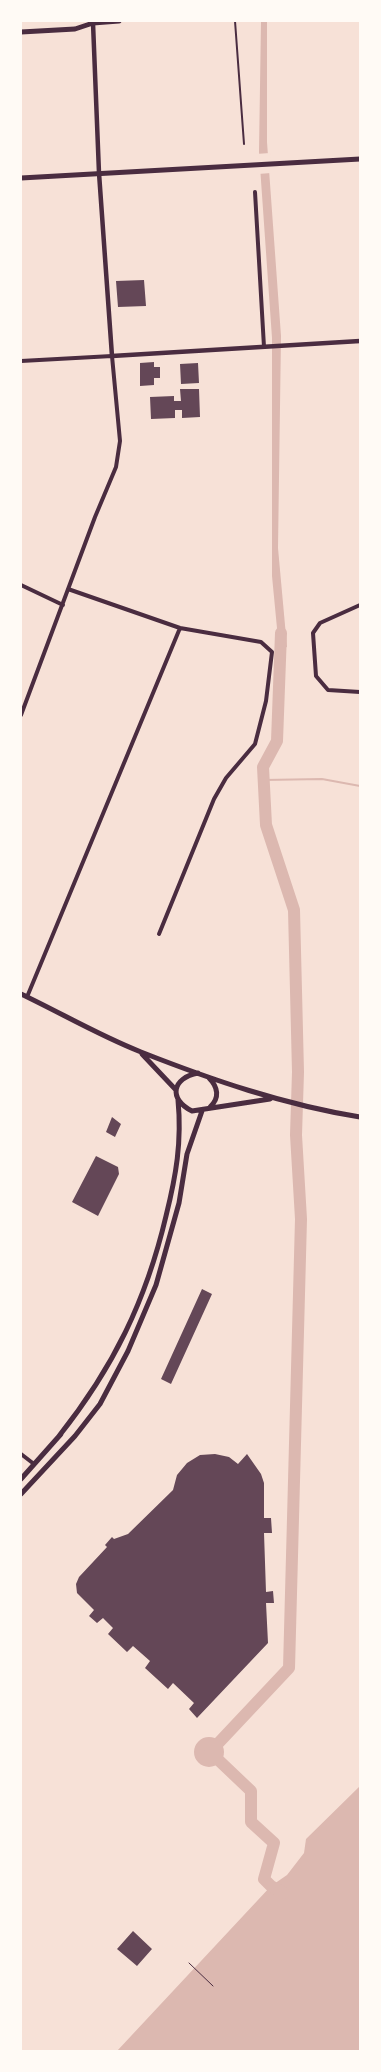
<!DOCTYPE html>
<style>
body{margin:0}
#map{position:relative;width:381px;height:2072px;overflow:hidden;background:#f7e1d7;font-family:"IBM Plex Sans",sans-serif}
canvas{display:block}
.frame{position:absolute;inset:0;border:22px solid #fffaf5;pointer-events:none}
</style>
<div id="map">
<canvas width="381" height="2072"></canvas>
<div class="frame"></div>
</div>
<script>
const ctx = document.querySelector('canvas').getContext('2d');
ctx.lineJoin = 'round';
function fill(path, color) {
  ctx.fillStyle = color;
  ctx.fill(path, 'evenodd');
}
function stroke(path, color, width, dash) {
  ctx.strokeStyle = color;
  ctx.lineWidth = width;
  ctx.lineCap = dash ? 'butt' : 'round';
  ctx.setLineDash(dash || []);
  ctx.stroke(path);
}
fill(new Path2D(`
 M 261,21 L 267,21 L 267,142 L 281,336 L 278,548 L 287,647 L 279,649 L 272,576 L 272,338 L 259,152 Z
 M194 1752a15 15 0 1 1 30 0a15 15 0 1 1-30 0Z
 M 360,1786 L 360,2051 L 117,2051 L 271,1886 L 287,1875 L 304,1853 L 306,1839 Z`), '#dcb8b0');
fill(new Path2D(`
 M 270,153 L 271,173 L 258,174 L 256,154 Z`), '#f7e1d7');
stroke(new Path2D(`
 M 264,780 L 322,779 L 360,786`), '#dcb8b0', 2);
stroke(new Path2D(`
 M 281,633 L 277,741 L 263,767 L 266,825 L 294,910 L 298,1072 L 296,1135 L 301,1219 L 289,1668 L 210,1752 L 251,1791 L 251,1822 L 274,1843 L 264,1879 L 271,1886 L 284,1893`), '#dcb8b0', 12);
fill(new Path2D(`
 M 144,280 L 146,306 L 118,307 L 116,281 Z
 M 154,362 L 154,367 L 160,367 L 160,378 L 154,378 L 154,385 L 140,386 L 140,363 Z
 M 198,363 L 199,383 L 181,384 L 180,364 Z
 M 180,389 L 199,389 L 200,417 L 182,418 L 182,410 L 175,410 L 175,418 L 151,419 L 150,397 L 174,396 L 174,401 L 181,401 Z
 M 112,1117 L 121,1124 L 115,1137 L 106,1132 Z
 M 96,1156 L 118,1167 L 119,1174 L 98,1216 L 72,1202 Z
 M 202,1289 L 212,1294 L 171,1384 L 161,1379 Z
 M 215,1454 L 229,1457 L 238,1464 L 247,1454 L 261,1474 L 264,1483 L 264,1518 L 271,1518 L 272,1533 L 264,1533 L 266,1592 L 273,1591 L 274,1603 L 266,1603 L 268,1643 L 197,1718 L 189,1709 L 194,1703 L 173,1683 L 168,1689 L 145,1668 L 150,1661 L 133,1646 L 127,1652 L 108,1634 L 113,1628 L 103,1618 L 97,1623 L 89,1616 L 94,1610 L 77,1593 L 76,1584 L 79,1577 L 107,1547 L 105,1545 L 112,1537 L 114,1539 L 128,1534 L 173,1490 L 177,1475 L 187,1463 L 200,1455 Z
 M 133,1931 L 152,1949 L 137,1966 L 117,1949 Z`), '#644757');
stroke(new Path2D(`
 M 189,1963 L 213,1986`), '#4a2c40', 1);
stroke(new Path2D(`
 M 235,21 L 244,144`), '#4a2c40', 2);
stroke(new Path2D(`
 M 255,192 L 264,347
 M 21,361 L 112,356 L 120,441 L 116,467 L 95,517 L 21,715
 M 21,585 L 63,605
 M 68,589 L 180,628 L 261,642 L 272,652 L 266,701 L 255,744 L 226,778 L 214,799 L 159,934
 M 360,605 L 320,623 L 313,633 L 316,676 L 328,690 L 360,692
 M 27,997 L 180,628
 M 21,1454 L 34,1464`), '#4a2c40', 4);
stroke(new Path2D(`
 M 93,23 L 99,173 L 112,356 L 360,341`), '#4a2c40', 4.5);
stroke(new Path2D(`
 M 21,32 L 75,29 L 93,23 L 119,21
 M 21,178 L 360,159
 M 21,994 C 61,1013 100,1036 141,1052 C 212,1080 285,1105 360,1117
 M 142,1054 L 176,1090
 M 198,1073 C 172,1078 168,1099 192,1111 L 270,1099
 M 209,1078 C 218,1087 220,1098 210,1107
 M 59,1436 C 113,1368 146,1301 166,1216 C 176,1176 182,1142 178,1100
 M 21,1479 L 61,1434
 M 21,1494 L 75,1436 L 100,1404 L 128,1351 L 156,1285 L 179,1203 L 187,1154 L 202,1111`), '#4a2c40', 5);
</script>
